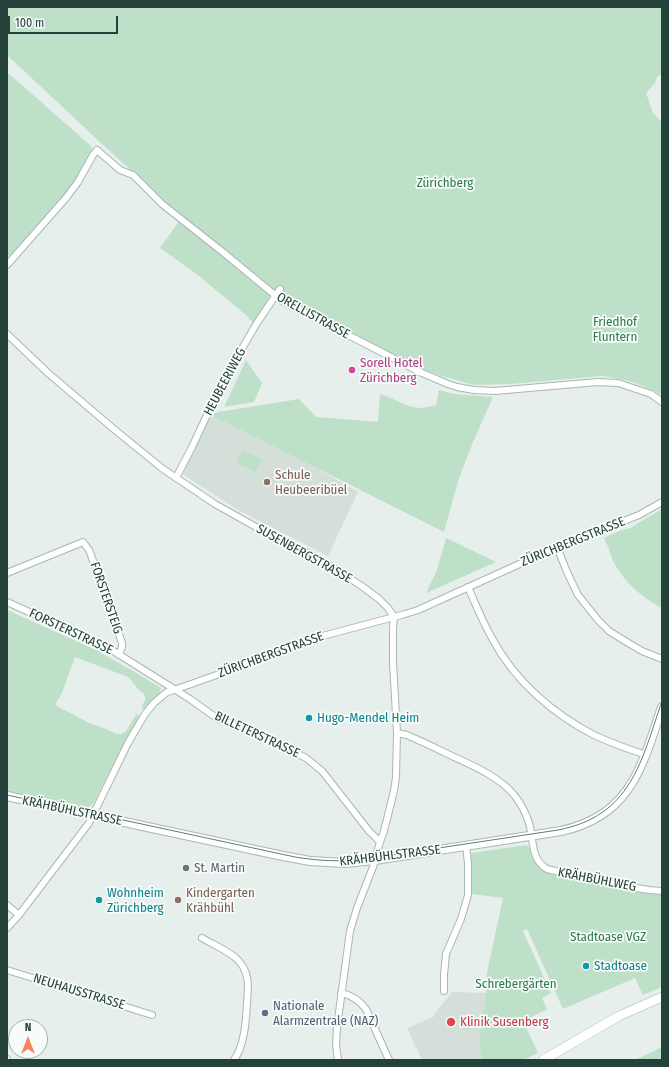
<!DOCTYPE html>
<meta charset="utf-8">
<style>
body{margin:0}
#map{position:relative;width:669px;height:1067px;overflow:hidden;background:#e6efeb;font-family:"Fira Sans Condensed",sans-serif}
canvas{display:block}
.frame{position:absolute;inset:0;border:8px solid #24423a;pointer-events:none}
.north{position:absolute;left:8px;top:1019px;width:40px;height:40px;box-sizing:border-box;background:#f7fbf9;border:1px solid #a3b1ad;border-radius:50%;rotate:0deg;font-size:11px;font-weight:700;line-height:16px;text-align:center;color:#24423a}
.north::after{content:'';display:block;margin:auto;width:14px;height:18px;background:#f4845f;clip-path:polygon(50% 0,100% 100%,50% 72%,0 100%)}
.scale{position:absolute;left:8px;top:16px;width:110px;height:18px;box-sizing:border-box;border:2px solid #24423a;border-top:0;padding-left:5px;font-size:12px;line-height:14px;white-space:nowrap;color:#24423a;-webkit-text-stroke:3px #f7fbf9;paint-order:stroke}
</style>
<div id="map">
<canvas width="669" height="1067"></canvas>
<div class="frame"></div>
<div class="north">N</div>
<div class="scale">100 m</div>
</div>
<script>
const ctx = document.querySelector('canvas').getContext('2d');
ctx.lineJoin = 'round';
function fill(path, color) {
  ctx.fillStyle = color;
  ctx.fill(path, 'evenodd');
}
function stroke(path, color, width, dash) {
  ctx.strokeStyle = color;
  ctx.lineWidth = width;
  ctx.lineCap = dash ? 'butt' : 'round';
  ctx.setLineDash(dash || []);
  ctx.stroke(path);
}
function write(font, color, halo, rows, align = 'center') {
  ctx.font = font + ' "Fira Sans Condensed",sans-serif';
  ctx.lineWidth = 3.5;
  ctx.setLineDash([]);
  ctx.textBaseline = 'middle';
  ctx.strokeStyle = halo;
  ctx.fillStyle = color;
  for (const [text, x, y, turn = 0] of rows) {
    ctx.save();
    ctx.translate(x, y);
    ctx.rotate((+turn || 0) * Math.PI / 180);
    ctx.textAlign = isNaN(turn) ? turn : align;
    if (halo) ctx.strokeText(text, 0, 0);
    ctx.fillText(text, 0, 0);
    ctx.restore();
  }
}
fill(new Path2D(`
 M 211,415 L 309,464 L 358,492 L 328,556 L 238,510 L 184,475 L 183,473 Z
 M 451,992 L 486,993 L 480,1032 L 480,1049 L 482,1060 L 422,1060 L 407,1028 L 435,1016 L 434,1014 L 451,994 Z`), '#d4dfda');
fill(new Path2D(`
 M 7,7 L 662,7 L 662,74 L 657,77 L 655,83 L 646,93 L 653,113 L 662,122 L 662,395 C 641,384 627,379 602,376 L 511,384 L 474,385 L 442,376 L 414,366 L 287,301 L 271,289 L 268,301 L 254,324 L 247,316 L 199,276 L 160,248 L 182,217 L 101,143 L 7,55 Z
 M 7,72 L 90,145 L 92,149 L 91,154 L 73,185 L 11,258 L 7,253 Z
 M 246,360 L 262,383 L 254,402 L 224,407 Z
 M 439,390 L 454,394 L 493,397 L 473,442 L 459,478 L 444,532 L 211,415 L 218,412 L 299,399 L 316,417 L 378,422 L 380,394 C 394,398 406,407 420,408 C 425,408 431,406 436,405 Z
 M 242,450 L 262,459 L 256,472 L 236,463 Z
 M 662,509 L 662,608 C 641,597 624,582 613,561 C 610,553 608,545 604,538 L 622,530 L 630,528 Z
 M 446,538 L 496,562 L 426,593 L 437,570 Z
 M 7,610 L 96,650 L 133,671 L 161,688 L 159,694 L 157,695 L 146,709 L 143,709 L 142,706 C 143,703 146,700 145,697 C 145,693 141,692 139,690 C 135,686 132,681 128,677 L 75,657 L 62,693 L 55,705 L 89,723 L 106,729 L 116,734 L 121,734 L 126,731 L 136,715 L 137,714 L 140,717 L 122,748 L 93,804 L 88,808 L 79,808 L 7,792 Z
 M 526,845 C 534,850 531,855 535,862 C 537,866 541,869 545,871 L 628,890 L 662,893 L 662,987 L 643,995 L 635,978 L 563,1009 L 527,929 L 523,931 L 551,993 L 542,998 L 547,1009 L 523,1021 L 538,1053 L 523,1060 L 482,1060 L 480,1049 L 480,1032 L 486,993 L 487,972 L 503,898 L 471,894 L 472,875 L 469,857 L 472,853 Z
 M 662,1047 L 662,1060 L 635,1060 Z`), '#bfe0c8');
const minor = new Path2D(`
 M 7,265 L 66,198 L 78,182 L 93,155 L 97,150 L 120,170 L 133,175 L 162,204 L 224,253 L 282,301 L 422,373 L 448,384 L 457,387 L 474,390 L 495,391 L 598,382 L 618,383 L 651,394 L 662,402
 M 7,334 L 48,373 L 115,430 L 163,469 L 215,504 L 256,527 L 306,552 L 329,565 L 363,587 L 379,599 L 388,608 L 394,617 L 393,628 L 393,662 L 397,733 L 396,777 L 394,791 L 384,831 L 380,842 L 373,867 L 357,908 L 350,931 L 337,1027 L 336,1045 L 338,1060
 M 176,478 L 192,447 L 223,381 L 257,323 L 280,289
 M 557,547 L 567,572 L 578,595 L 598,620 L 609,631 L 630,644 L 642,651 L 662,659
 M 7,573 L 83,542 L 89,550 L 91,555 L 122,643 L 122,647 L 119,655
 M 468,587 C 476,605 483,623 493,640 C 515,681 553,714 594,735 C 611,743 628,749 646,755
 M 7,602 L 107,647 L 190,699 L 215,717 L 282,746 L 306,758 L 322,771 L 369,831 L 380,842
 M 397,733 L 407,735 C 423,742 438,749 454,757 C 474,766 501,778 515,796 C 521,804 526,813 529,823 C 534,839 530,859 547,869 L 611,884 L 649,890 L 662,891
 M 7,905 L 19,915
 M 7,928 L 19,915 L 89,823 L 128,743 L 145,714 L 154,703 L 161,697 L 167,692 L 174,690 L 245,665 L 293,644 L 405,614 L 418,610 L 557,547 L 639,515 L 662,502
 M 202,938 C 226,952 249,957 248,989 C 246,1011 247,1042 234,1060
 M 7,970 L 152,1015
 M 444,991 L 444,975 L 446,954 L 461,919 L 468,895 L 468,863 L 466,846
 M 341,993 C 352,995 359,1000 366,1009 L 389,1060
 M 7,1059 L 7,1060`);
const tertiary = new Path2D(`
 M 7,796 L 138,825 L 283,856 L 310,861 L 328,862 L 345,863 L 375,860 L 561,831 C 631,816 642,766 662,707`);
const secondary = new Path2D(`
 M 543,1060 L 619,1016 L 662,997`);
stroke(minor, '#a8b8b2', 8);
stroke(tertiary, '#a8b8b2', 10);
stroke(secondary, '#a4bbb3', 10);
stroke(minor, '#fff', 6);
stroke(tertiary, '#fff', 8);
stroke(secondary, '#fff', 9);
stroke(new Path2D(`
 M 7,795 L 295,857 C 319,861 342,862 366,859 L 558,830 C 631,816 641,762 662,701`), '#5f7d75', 1);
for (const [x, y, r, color] of [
 [352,370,4,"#d1479c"],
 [267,482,4,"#8d6e63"],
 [309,718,4,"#0f9aa8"],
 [186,868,4,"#6b7280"],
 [99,900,4,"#0f9aa8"],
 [178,900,4,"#8d6e63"],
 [586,966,4,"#0f9aa8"],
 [265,1013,4,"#5c6f8a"],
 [451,1022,5,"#e0444e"]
]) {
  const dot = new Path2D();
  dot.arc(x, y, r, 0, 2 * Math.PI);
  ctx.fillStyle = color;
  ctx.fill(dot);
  stroke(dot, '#f7fbf9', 1.5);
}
write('13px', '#2d7a4b', '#f7fbf9', [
 ["Zürichberg",445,183],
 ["Friedhof",615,322],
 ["Fluntern",615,337],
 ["Stadtoase VGZ",608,937],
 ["Schrebergärten",516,984]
]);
write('13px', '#24423a', '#f7fbf9', [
 ["ORELLISTRASSE",313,316,29],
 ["HEUBEERIWEG",225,382,-62],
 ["ZÜRICHBERGSTRASSE",573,542,-22],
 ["SUSENBERGSTRASSE",304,554,29],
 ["FORSTERSTEIG",106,598,71],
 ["FORSTERSTRASSE",71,632,25],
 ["ZÜRICHBERGSTRASSE",271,655,-20],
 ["BILLETERSTRASSE",257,735,25],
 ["KRÄHBÜHLSTRASSE",72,811,12],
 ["KRÄHBÜHLSTRASSE",390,856,-7],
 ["KRÄHBÜHLWEG",597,880,11],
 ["NEUHAUSSTRASSE",79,992,17]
]);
write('13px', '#b23c85', '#f7fbf9', [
 ["Sorell Hotel",360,363],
 ["Zürichberg",360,378]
], 'left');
write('13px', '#785e54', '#f7fbf9', [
 ["Schule",275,475],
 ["Heubeeribüel",275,490],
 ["Kindergarten",186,893],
 ["Krähbühl",186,908]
], 'left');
write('13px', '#0d838f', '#f7fbf9', [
 ["Hugo-Mendel Heim",317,718],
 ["Wohnheim",107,893],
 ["Zürichberg",107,908],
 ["Stadtoase",594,966]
], 'left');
write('13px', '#5b616d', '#f7fbf9', [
 ["St. Martin",194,868]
], 'left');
write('13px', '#4e5e75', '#f7fbf9', [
 ["Nationale",273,1006],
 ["Alarmzentrale (NAZ)",273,1021]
], 'left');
write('13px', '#be3a42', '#f7fbf9', [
 ["Klinik Susenberg",460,1022]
], 'left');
</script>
